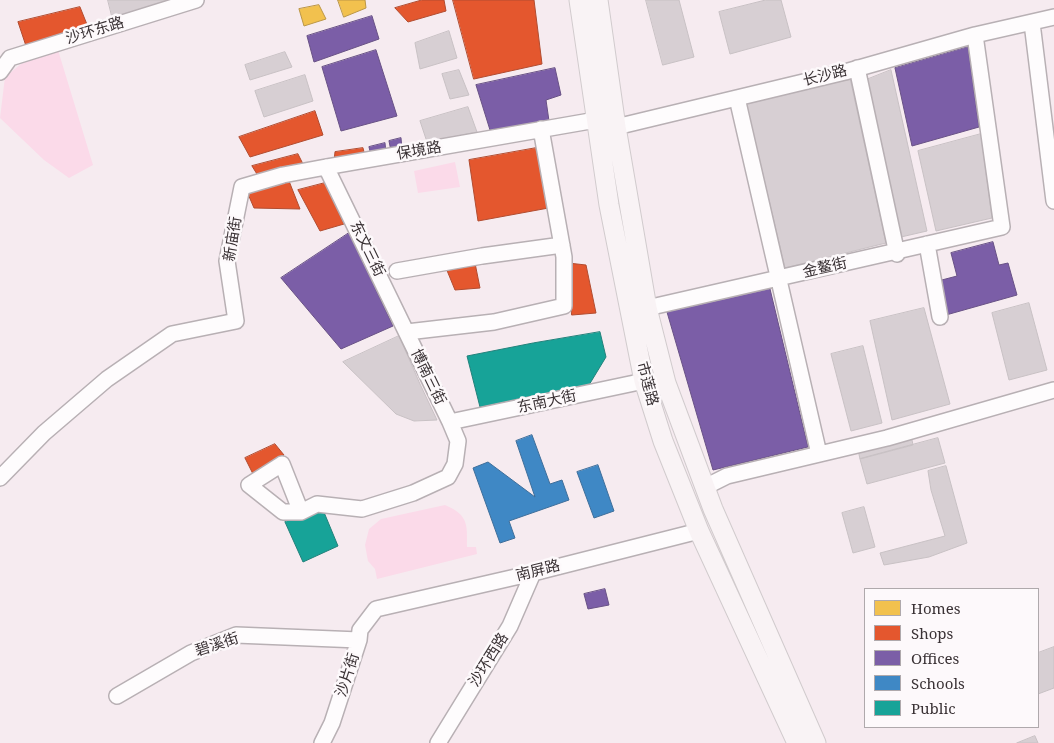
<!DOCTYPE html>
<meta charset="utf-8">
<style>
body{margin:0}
#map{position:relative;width:1054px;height:743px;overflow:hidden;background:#f6ebf0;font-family:"Noto Serif",serif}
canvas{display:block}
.legend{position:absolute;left:864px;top:588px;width:175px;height:140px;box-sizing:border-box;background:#fdf9fb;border:1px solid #afa9ac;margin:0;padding:6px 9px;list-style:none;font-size:15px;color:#3a3235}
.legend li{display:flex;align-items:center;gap:10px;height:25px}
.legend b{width:25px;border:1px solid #afa9ac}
</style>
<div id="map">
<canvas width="1054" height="743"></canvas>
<ul class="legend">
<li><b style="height:14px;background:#f2c14e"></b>Homes</li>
<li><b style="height:14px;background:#e4572e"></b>Shops</li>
<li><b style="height:14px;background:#7b5ea7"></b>Offices</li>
<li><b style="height:14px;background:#3f88c5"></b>Schools</li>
<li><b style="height:14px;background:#17a398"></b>Public</li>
</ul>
</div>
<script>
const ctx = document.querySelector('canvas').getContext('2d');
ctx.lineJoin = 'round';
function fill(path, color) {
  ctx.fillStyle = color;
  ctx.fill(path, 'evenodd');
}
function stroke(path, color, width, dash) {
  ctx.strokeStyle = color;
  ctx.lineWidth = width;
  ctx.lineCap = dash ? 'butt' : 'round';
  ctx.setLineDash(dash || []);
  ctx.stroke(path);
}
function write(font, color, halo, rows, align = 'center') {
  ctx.font = font + ' "Noto Serif","Noto Sans SC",serif';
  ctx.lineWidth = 5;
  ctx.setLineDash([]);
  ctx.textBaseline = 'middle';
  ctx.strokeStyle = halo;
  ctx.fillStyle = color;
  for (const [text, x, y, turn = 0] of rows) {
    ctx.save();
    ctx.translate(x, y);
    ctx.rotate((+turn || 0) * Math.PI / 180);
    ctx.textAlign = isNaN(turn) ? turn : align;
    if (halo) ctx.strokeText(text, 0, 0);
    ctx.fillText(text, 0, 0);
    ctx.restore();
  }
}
fill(new Path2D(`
 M 58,50 L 93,165 L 69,178 L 44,160 L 0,118 L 5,77 L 21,64 Z
 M 455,162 L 460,187 L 418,193 L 414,171 Z
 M 445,505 C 469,515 467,525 467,547 L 476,547 L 477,554 L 377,579 L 375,569 L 368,561 L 365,545 L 369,529 L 381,519 Z`), '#fbdae9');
const homes = new Path2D(`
 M 338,0 L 365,0 L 366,8 L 344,17 Z
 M 319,5 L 326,19 L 304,26 L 299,9 Z`);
fill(homes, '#f2c14e');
stroke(homes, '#bb9646', 1);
const shops = new Path2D(`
 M 422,0 L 444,0 L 446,11 L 408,22 L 395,8 Z
 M 453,0 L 534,0 L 542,64 L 474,79 Z
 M 80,7 L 88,27 L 26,46 L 18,22 Z
 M 315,111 L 323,135 L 250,157 L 239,137 Z
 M 542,147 L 554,207 L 478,221 L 469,160 Z
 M 363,148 L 365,156 L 334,161 L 335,152 Z
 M 298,154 L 304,166 L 260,179 L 252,166 Z
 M 289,181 L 300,209 L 254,208 L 248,194 Z
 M 325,183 L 344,224 L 320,231 L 298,190 Z
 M 475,263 L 480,288 L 455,290 L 446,268 Z
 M 568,263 L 586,265 L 596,313 L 572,315 Z
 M 275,444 L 284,455 L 253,474 L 245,458 Z`);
fill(shops, '#e4572e');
stroke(shops, '#b14c30', 1);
const offices = new Path2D(`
 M 372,16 L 379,39 L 314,62 L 307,36 Z
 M 968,47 L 979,127 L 912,146 L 895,68 Z
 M 376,50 L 397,116 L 341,131 L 322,67 Z
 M 555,68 L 561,95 L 546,100 L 549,121 L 490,130 L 476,85 Z
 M 401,138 L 402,149 L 391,151 L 389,141 Z
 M 385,143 L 386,153 L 371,155 L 369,147 Z
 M 349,233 L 393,326 L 341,349 L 281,278 Z
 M 993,242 L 999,265 L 1008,263 L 1017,295 L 946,315 L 938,281 L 957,276 L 951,253 Z
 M 770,289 L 808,447 L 713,470 L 667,312 Z
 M 605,589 L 609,605 L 588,609 L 584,594 Z`);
fill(offices, '#7b5ea7');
stroke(offices, '#685185', 1);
const schools = new Path2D(`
 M 532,435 L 550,484 L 562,480 L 569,500 L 509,521 L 515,538 L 500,543 L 473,468 L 488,462 L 535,497 L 516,441 Z
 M 598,465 L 614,511 L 594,518 L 577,472 Z`);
fill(schools, '#3f88c5');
stroke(schools, '#3e6e9a', 1);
const public = new Path2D(`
 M 600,332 L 606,357 L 589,385 L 480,407 L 467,356 L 533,343 Z
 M 321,505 L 338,546 L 303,562 L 285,522 Z`);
fill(public, '#17a398');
stroke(public, '#22817a', 1);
const building = new Path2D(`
 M 108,0 L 173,0 L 113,20 Z
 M 646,0 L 679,0 L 694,57 L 663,65 Z
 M 766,0 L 781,0 L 791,37 L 730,54 L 719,12 Z
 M 449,31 L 457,58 L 420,69 L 415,43 Z
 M 285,52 L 292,67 L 250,80 L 245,65 Z
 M 459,70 L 469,95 L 450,99 L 442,74 Z
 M 891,70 L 927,231 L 901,237 L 866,80 Z
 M 305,75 L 313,101 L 264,117 L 255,91 Z
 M 850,78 L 886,243 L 785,268 L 746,103 Z
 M 468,107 L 477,132 L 427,142 L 420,121 Z
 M 981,134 L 992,218 L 936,231 L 918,151 Z
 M 1029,303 L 1047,370 L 1009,380 L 992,313 Z
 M 924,308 L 950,404 L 892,420 L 870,321 Z
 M 399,336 L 420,384 L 437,420 L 414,421 L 396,414 L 343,362 Z
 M 863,346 L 882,423 L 851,431 L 831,354 Z
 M 911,435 L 913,445 L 860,459 L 858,450 Z
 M 938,438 L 945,463 L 867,484 L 860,459 Z
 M 946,466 L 967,543 L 929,557 L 884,565 L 880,553 L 945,536 L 931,490 L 928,471 Z
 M 864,507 L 875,547 L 853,553 L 842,513 Z
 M 1054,647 L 1054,688 L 1038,694 L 1038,653 Z
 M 1035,736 L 1038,743 L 1017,743 Z`);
fill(building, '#d7cfd3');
stroke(building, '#c8c1c4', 1);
const minor = new Path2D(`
 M 1032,23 L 1054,201
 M 857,68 L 897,254
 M 0,72 L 10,58 L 196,0
 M 737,98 L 819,454
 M 927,244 L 940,317
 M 397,271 L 482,256 L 562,245
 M 647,308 L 1002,227 L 975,35
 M 407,332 L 494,322 L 564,306 L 564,257 L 541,129
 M 450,422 L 644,381
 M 0,478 L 44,433 L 107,379 L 172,334 L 236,321 L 227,261 L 242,187 L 283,175 L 326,167 L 596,120 L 616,127 L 845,72 L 975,35 L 1054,17
 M 705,487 L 727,476 L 887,438 L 1054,390
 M 301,512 L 282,464 L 249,485 L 283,512 L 301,512 L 317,504 L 362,509 L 413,493 L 448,477 L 455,464 L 458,441 L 450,422 L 326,167
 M 117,696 L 191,653 L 236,635 L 359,640
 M 322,743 L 332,723 L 359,640 L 360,630 L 376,609 L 533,573 L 699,531
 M 438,743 L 510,626 L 533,573`);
const major = new Path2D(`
 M 579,0 L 609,205 L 644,381 L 663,441 L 699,531 L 797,743
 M 598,0 L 616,127 L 647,308 L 666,383 L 713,509 L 816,743`);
stroke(minor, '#b8b0b4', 18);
stroke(major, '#d1cbcd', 21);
stroke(minor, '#fefcfd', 15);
stroke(major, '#f9f3f5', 19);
write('15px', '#3a3235', '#fdf9fb', [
 ["沙环东路",95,31,-17],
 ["长沙路",825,76,-14],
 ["保境路",419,151,-10],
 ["新庙街",233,239,-81],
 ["东文三街",367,249,64],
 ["金鳌街",825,268,-13],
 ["博南三街",428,377,64],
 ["市莲路",647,384,75],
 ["东南大街",547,402,-12],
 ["南屏路",538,571,-14],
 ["碧溪街",217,645,-18],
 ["沙环西路",489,660,-58],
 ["沙片街",348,675,-72]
]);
</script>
